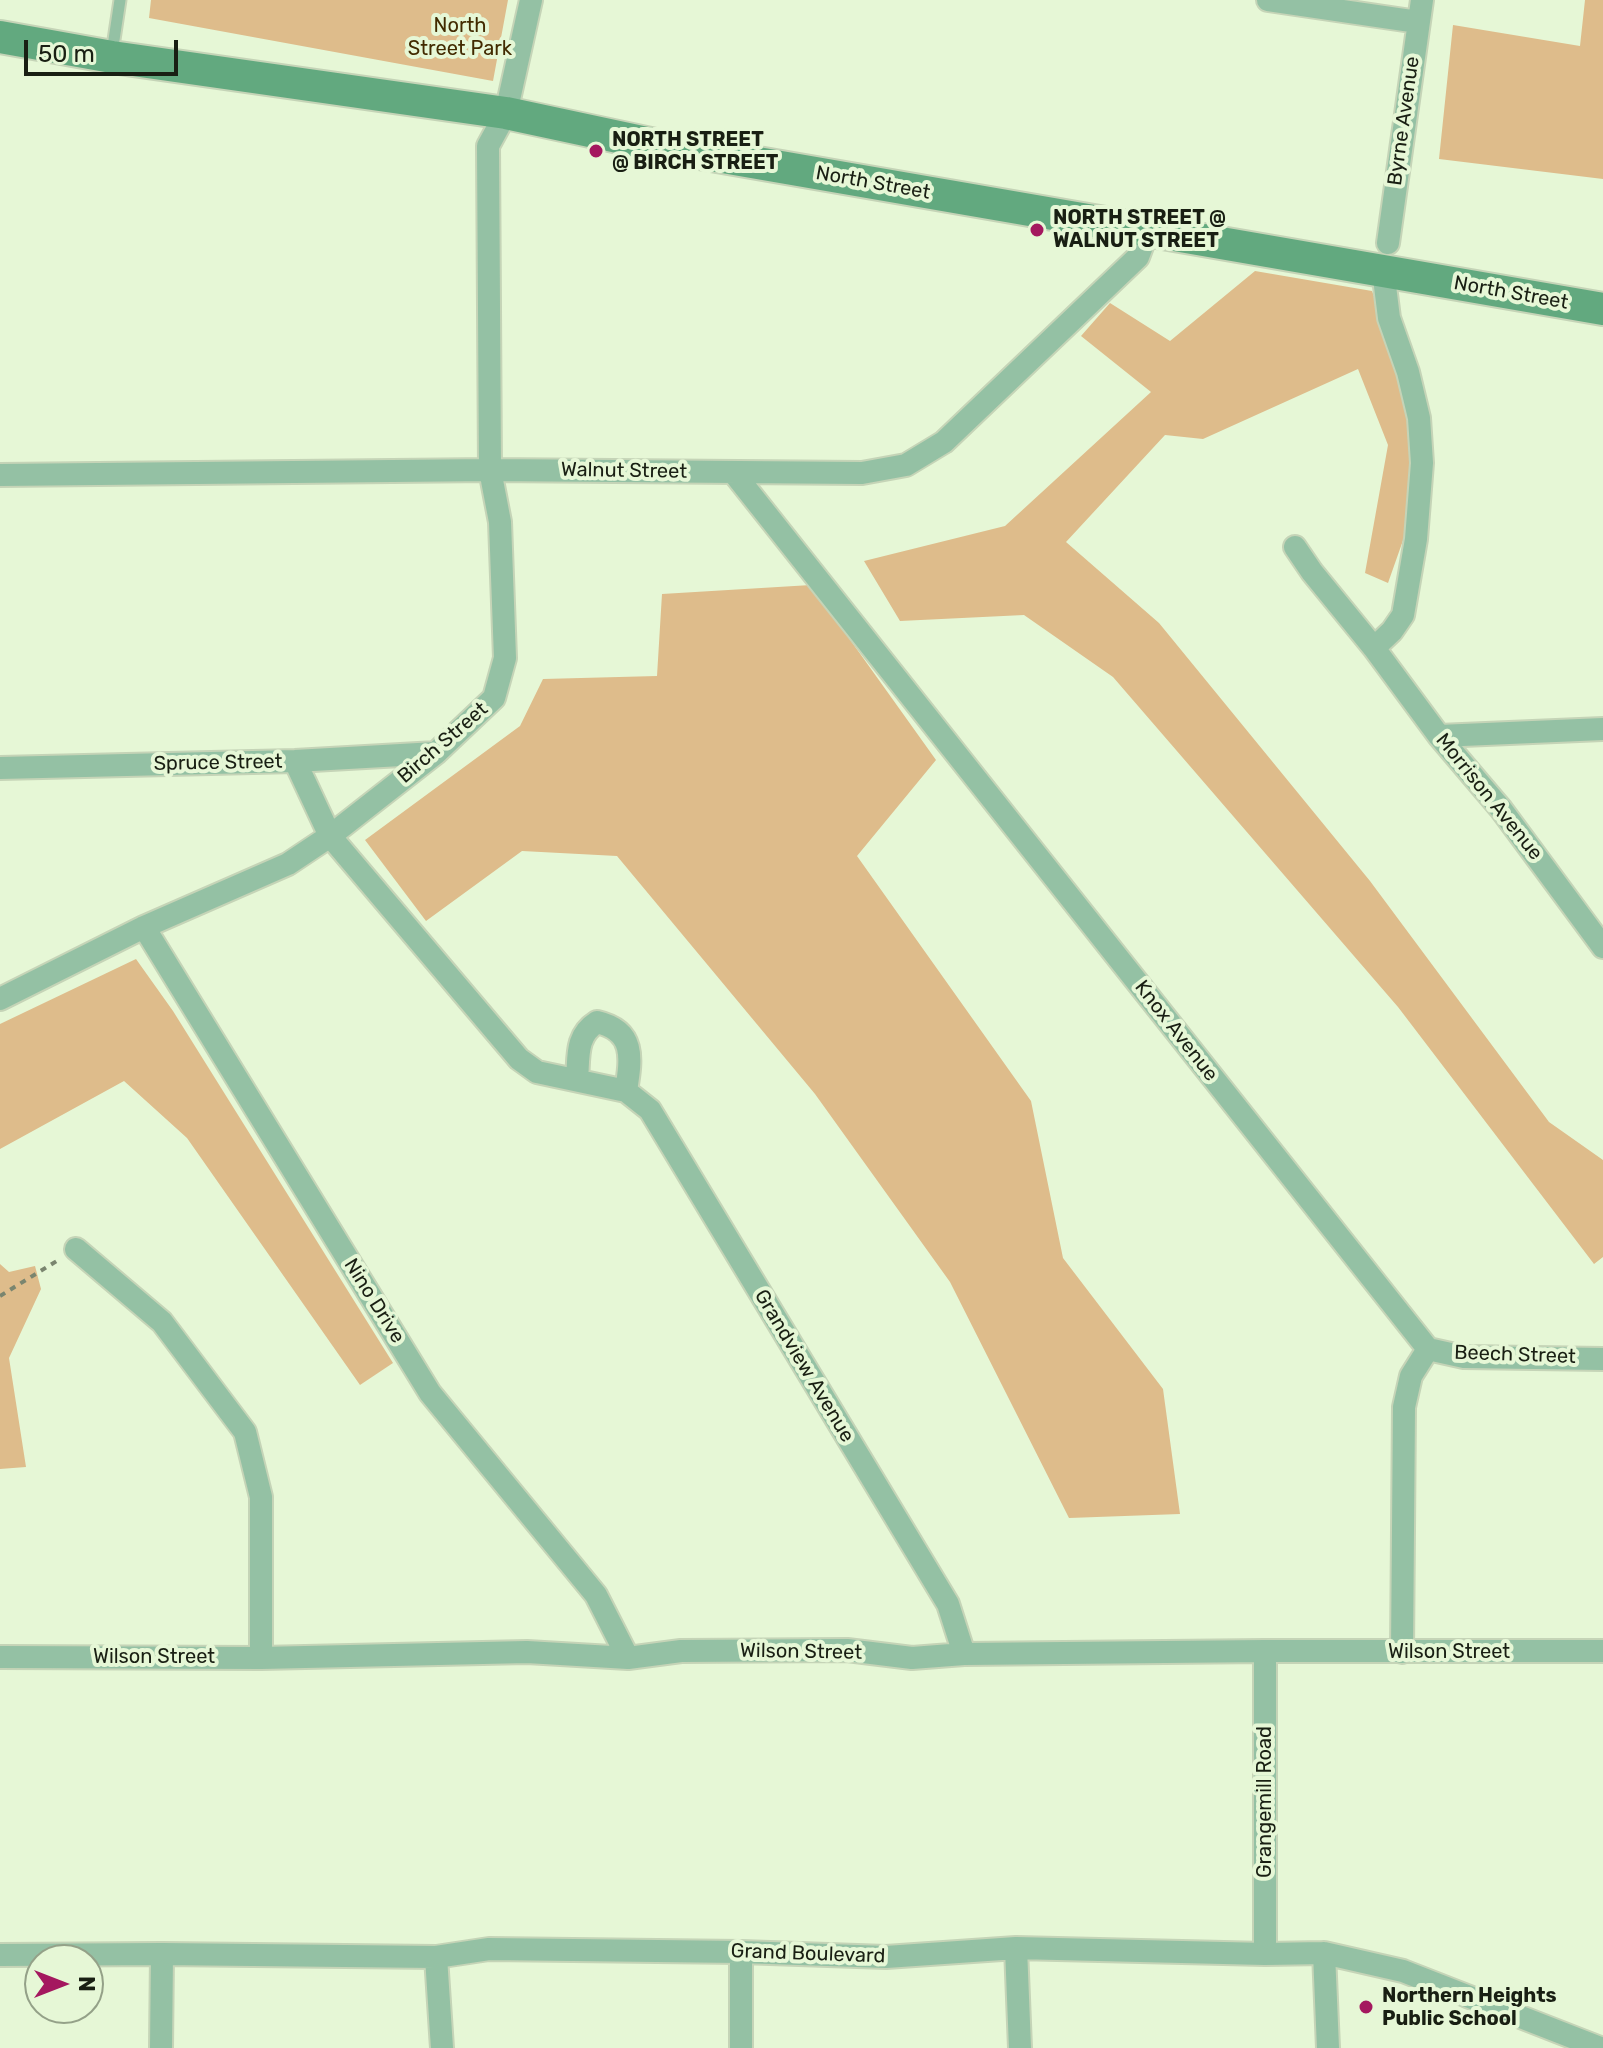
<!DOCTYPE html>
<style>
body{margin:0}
#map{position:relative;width:1603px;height:2048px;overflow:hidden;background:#e6f7d6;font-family:Rubik,sans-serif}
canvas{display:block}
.north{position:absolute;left:24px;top:1944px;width:80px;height:80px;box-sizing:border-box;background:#e6f7d6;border:2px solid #94a188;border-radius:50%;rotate:90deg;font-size:22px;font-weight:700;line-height:32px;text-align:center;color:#191f13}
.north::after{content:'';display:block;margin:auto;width:28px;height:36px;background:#a4185f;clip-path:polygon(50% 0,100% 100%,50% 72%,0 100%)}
.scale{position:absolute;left:24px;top:40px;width:154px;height:36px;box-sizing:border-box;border:4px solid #191f13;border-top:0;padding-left:10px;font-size:24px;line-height:28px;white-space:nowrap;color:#191f13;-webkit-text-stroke:6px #e6f7d6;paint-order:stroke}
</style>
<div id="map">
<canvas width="1603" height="2048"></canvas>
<div class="north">N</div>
<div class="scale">50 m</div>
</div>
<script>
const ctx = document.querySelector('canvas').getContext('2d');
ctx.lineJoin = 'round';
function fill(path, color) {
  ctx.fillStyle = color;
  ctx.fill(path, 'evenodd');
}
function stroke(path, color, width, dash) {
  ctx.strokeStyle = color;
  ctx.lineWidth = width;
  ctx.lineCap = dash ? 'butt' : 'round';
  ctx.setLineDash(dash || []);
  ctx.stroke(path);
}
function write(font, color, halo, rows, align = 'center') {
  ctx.font = font + ' Rubik,sans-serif';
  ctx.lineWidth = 8;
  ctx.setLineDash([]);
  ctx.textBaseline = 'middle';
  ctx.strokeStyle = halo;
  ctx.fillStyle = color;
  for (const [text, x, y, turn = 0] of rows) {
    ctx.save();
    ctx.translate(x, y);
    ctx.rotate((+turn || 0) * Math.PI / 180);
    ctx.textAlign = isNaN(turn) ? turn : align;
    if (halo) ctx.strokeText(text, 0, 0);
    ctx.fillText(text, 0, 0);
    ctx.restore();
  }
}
fill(new Path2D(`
 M 151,0 L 508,0 L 493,81 L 149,18 Z
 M 1585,0 L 1603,0 L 1603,179 L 1439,159 L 1453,25 L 1580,46 Z
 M 1255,271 L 1372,291 L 1412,396 L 1407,529 L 1388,583 L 1365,573 L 1388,445 L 1358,369 L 1203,439 L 1165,435 L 1066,542 L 1159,623 L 1370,881 L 1549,1122 L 1603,1160 L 1603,1257 L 1594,1264 L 1398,1007 L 1113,677 L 1024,615 L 900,621 L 864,561 L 1005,526 L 1151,392 L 1081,336 L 1110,303 L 1170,341 Z
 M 811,585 L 936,760 L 857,856 L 1031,1101 L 1063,1258 L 1163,1389 L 1180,1514 L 1069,1518 L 950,1282 L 815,1094 L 617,856 L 522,851 L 426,921 L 365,840 L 520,726 L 543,679 L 657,676 L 662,594 Z
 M 136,959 L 173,1011 L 393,1363 L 360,1385 L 187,1138 L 124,1081 L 0,1149 L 0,1024 Z
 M 0,1264 L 9,1272 L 35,1266 L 41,1289 L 9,1358 L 26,1467 L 0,1469 Z`), '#debc8b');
const service = new Path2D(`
 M 112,53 L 120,0`);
const minor = new Path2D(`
 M 1268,0 L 1418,22
 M 1388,243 L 1422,0
 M 733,472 L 1428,1349
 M 0,475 L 490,470 L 862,473 L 906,465 L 944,442 L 1138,257 L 1148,230
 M 1295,547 L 1312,572 L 1374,648 L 1439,736 L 1501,809 L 1603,947
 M 1374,648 L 1392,631 L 1403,615 L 1416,539 L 1422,463 L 1419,418 L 1408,372 L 1389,318 L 1383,270
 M 1439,736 L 1603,729
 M 295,761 L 330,836 L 519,1059 L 537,1072 L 626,1091 L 650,1110 L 948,1604 L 964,1654
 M 0,768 L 295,761 L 436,753
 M 144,927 L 430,1393 L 596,1595 L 628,1658
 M 0,999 L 144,927 L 288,864 L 330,836 L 436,753 L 494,698 L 505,658 L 500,522 L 490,470 L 488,146 L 506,113 L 531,0
 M 577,1080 C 579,1057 575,1036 597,1022 C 636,1031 631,1059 626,1091
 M 76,1249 L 162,1322 L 245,1432 L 261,1497 L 261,1658
 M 1428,1349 L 1464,1357 L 1603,1359
 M 1265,1651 L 1265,1954
 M 1402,1652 L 1404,1407 L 1411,1376 L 1428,1349
 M 0,1657 L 261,1658 L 527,1652 L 628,1658 L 681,1651 L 847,1650 L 912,1658 L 964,1654 L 1265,1651 L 1603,1651
 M 1016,1948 L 1020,2048
 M 1324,1953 L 1328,2048
 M 0,1955 L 162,1954 L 436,1957 L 489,1949 L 741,1952 L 886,1957 L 1016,1948 L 1265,1954 L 1324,1953 L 1403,1971 L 1600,2048
 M 436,1957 L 442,2048
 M 161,2048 L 162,1954
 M 741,2048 L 741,1952`);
const secondary = new Path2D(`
 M 0,37 L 112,57 L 506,113 L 665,147 L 1603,309`);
stroke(service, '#c5d4b7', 15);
stroke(minor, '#c5d4b7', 26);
stroke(secondary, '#c5d4b7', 36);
stroke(new Path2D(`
 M 0,1296 L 60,1259`), '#7a856f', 4, [6, 6]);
stroke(service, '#94c1a4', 11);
stroke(minor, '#94c1a4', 22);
stroke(secondary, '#62a97f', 32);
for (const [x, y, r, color] of [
 [596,151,8,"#a4185f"],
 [1037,230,8,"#a4185f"],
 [1366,2007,8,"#a4185f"]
]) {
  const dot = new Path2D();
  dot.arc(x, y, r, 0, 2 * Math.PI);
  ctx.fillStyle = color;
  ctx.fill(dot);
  stroke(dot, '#e6f7d6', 3);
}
write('20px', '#422a00', '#e6f7d6', [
 ["North",460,26],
 ["Street Park",460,49]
]);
write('20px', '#191f13', '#e6f7d6', [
 ["Byrne Avenue",1404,121,-82],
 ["North Street",873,183,10],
 ["North Street",1511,293,10],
 ["Walnut Street",624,471,1],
 ["Birch Street",443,743,-41],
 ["Spruce Street",218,763,-1],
 ["Morrison Avenue",1489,797,51],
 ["Knox Avenue",1176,1031,52],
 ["Nino Drive",374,1301,58],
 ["Beech Street",1515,1355,2],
 ["Grandview Avenue",804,1366,59],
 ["Wilson Street",801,1652,1],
 ["Wilson Street",1449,1652],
 ["Wilson Street",154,1657],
 ["Grangemill Road",1265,1802,-90],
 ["Grand Boulevard",808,1954,2]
]);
write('bold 20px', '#191f13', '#e6f7d6', [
 ["NORTH STREET",612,140],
 ["@ BIRCH STREET",612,163],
 ["NORTH STREET @",1053,218],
 ["WALNUT STREET",1053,241],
 ["Northern Heights",1382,1996],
 ["Public School",1382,2019]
], 'left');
</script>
